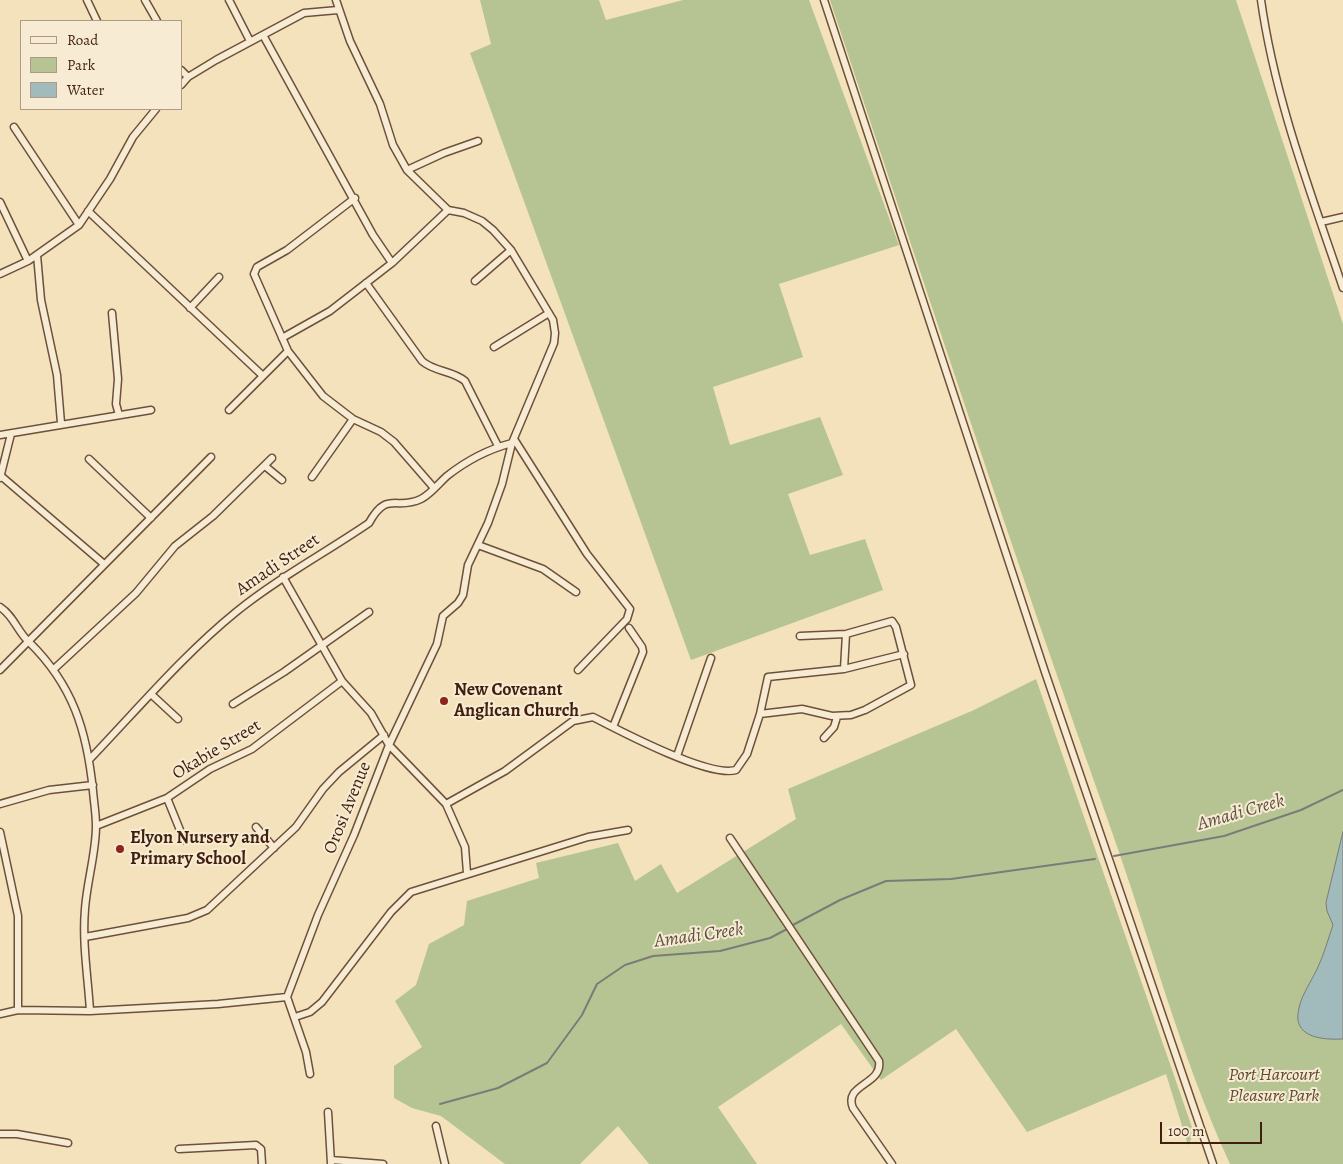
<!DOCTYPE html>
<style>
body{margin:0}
#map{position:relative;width:1343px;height:1164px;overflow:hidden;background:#f3e2bc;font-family:Alegreya,serif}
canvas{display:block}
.legend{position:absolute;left:20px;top:20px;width:162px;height:90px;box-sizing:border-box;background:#f7ecd3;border:1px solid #ae9a85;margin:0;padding:6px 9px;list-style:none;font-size:15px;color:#411f0f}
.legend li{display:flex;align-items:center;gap:10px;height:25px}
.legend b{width:25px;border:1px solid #ae9a85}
.scale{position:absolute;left:1160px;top:1122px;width:102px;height:22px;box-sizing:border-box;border:2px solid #411f0f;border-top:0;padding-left:6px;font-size:15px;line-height:18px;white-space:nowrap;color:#411f0f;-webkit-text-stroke:4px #f7ecd3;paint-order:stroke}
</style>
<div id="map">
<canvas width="1343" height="1164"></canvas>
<ul class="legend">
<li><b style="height:6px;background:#f7ecd3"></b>Road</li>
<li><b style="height:14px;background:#b6c494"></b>Park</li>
<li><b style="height:14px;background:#a1babc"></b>Water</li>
</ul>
<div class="scale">100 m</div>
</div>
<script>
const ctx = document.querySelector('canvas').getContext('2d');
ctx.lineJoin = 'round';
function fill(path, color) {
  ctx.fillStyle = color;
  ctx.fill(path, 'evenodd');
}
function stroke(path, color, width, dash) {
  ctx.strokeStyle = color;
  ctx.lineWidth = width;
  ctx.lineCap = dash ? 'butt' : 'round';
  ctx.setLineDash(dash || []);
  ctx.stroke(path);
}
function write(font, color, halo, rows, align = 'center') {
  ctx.font = font + ' Alegreya,serif';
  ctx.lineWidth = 4;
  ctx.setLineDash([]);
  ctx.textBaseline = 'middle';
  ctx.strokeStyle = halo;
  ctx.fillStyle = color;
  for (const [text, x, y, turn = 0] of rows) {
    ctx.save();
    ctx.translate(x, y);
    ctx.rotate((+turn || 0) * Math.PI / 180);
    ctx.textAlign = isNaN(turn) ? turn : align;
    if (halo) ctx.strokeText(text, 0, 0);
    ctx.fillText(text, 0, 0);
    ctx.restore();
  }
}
fill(new Path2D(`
 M 480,0 L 599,0 L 606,20 L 683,0 L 809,0 L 899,245 L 779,284 L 803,357 L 713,387 L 730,445 L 820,417 L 843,475 L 788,494 L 810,555 L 865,539 L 883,590 L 691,660 L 470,53 L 491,44 Z
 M 830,0 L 1236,0 L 1343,324 L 1343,1164 L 1230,1164 C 1181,1057 1151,942 1112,832 C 1014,556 922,278 830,0 Z
 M 1036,679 L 1194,1133 L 1188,1145 L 1166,1074 L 1027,1132 L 956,1029 L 881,1080 L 841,1024 L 718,1107 L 757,1164 L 649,1164 L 618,1126 L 580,1164 L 505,1164 L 441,1116 L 412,1108 L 394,1098 L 394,1066 L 422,1047 L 395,1001 L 416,985 L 429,944 L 464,925 L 467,901 L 539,878 L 536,863 L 618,843 L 635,881 L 661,864 L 677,893 L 796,819 L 788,789 L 974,710 Z`), '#b6c494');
const water = new Path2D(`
 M 1343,832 L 1343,1039 C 1323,1040 1291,1038 1299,1008 C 1302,994 1311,982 1317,969 C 1324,955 1328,939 1333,925 L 1327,911 L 1326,903 Z`);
fill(water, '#a1babc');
stroke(water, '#7b7c77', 1);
stroke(new Path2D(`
 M 1114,856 L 1224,836 L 1301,810 L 1343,790
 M 791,926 L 840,900 L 886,881 L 951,879 L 1095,859
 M 440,1104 L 498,1088 L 547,1063 L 582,1015 L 597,984 L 625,965 L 653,956 L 720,951 L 770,938 L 787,929`), '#7b7c77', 2);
const minor = new Path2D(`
 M 87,0 L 97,21
 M 145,0 L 157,21
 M 229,0 L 250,41
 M 824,0 L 1045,672 L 1213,1164
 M 1261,0 C 1275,100 1311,193 1343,288
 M 263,35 L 373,235 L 392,263
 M 181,70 L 188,77
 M 181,85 L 188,77 L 216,60 L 304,13 L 338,10
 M 14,127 L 79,225
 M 407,170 L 444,153 L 478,141
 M 355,198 L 287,250 L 257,267 L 254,274 L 288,351 L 323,396 L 353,419 L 381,432 L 394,442 L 434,488
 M 0,202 L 28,261
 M 88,211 L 263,376
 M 1321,222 L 1343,217
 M 37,255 L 41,300 L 57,375 L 61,423
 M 0,274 L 28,261 L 79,225 L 110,179 L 133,137 L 156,109
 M 475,281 L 511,250
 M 366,283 L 422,361 C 434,372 452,370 465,381 L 498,446
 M 190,308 L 219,277
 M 112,313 L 118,379 L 116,404 L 119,415
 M 282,338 L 330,311 L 392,263 L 448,210
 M 494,347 L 549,313
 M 229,410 L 288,351
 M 0,435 L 151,410
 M 514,439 L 587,554 L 630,609 L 627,619 L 578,670
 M 89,459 L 151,518
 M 265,466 L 282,480
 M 1,476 L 104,564
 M 312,477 L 353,419
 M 0,478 L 11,434
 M 478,545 L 543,569 L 576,592
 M 283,577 L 342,681 L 371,713 L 389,745 L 446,804 L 465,847 L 467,873
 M 0,607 C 14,616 17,631 29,642 C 73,685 87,731 93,791 C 94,803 96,814 96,826 C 96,853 87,881 85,909 C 82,942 88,978 90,1011
 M 54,669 L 136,593 L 175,546 L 213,516 L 272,458
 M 844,669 L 846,634
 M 0,670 L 211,457
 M 152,695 L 178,719
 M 233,704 L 284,672 L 369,612
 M 760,714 L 802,709 L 832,716 L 851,715 L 865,710 L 911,685 L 896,627 L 892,621 L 846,634 L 800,636
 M 613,727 L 643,652 L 642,647 L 629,628
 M 824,738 L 834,727 L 837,717
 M 677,756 L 711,658
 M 89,760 C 137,710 183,655 236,612 C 278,578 325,553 369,523 C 387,490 396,511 421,499 C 431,494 439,483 447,476 C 466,461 489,449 512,443
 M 167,798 L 184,840
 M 0,804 L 49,790 L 93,785
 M 446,804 L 505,771 L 573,721 L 593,717 C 620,731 709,778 736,770 L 747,754 L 760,714 L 768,677 L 844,669 L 904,654
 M 96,826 L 167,798 L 210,769 L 252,749 L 342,681
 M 256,827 L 274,848
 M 0,832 L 18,916 L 18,1010
 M 730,838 L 879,1061 C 883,1085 843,1084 853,1108 L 892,1164
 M 85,937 L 188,918 L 207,910 L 296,827 L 323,789 L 339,772 L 384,735
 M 287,997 L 306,1052 L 310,1074
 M 0,1014 L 18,1010 L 90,1011 L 218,1004 L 287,997 L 318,915 L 354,835 L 389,745 L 437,644 L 443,616 L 458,603 L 463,595 L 468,565 L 488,523 L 502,484 L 512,443 L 554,343 L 555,333 L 553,320 L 511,250 L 493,230 L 482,221 L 464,213 L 448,210 L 407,170 L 393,145 L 380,104 L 350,41 L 336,0
 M 295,1017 L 310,1012 L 322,1002 L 391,912 L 411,892 L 588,837 L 628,830
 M 328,1112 L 331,1163
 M 436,1126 L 445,1164
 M 0,1134 L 17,1134 L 68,1143
 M 179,1149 L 256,1145 L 261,1149 L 262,1164
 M 331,1160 L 383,1164`);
stroke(minor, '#6e503a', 9);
stroke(minor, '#f7ecd3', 6);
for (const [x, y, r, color] of [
 [444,701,5,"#8f2418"],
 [120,849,5,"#8f2418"]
]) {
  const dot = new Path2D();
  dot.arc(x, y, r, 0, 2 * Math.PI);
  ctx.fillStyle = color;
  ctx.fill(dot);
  stroke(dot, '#f7ecd3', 2);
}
write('18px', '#411f0f', '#f7ecd3', [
 ["Amadi Street",278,565,-34],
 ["Okabie Street",217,750,-31],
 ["Orosi Avenue",348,808,-68]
]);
write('bold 18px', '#411f0f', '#f7ecd3', [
 ["New Covenant",454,691],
 ["Anglican Church",454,712],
 ["Elyon Nursery and",130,839],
 ["Primary School",130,860]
], 'left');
write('italic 18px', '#5e4830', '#f7ecd3', [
 ["Port Harcourt",1274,1076],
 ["Pleasure Park",1274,1097]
]);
write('italic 19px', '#5e4e43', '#f7ecd3', [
 ["Amadi Creek",1241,813,-16],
 ["Amadi Creek",699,936,-8]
]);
</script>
